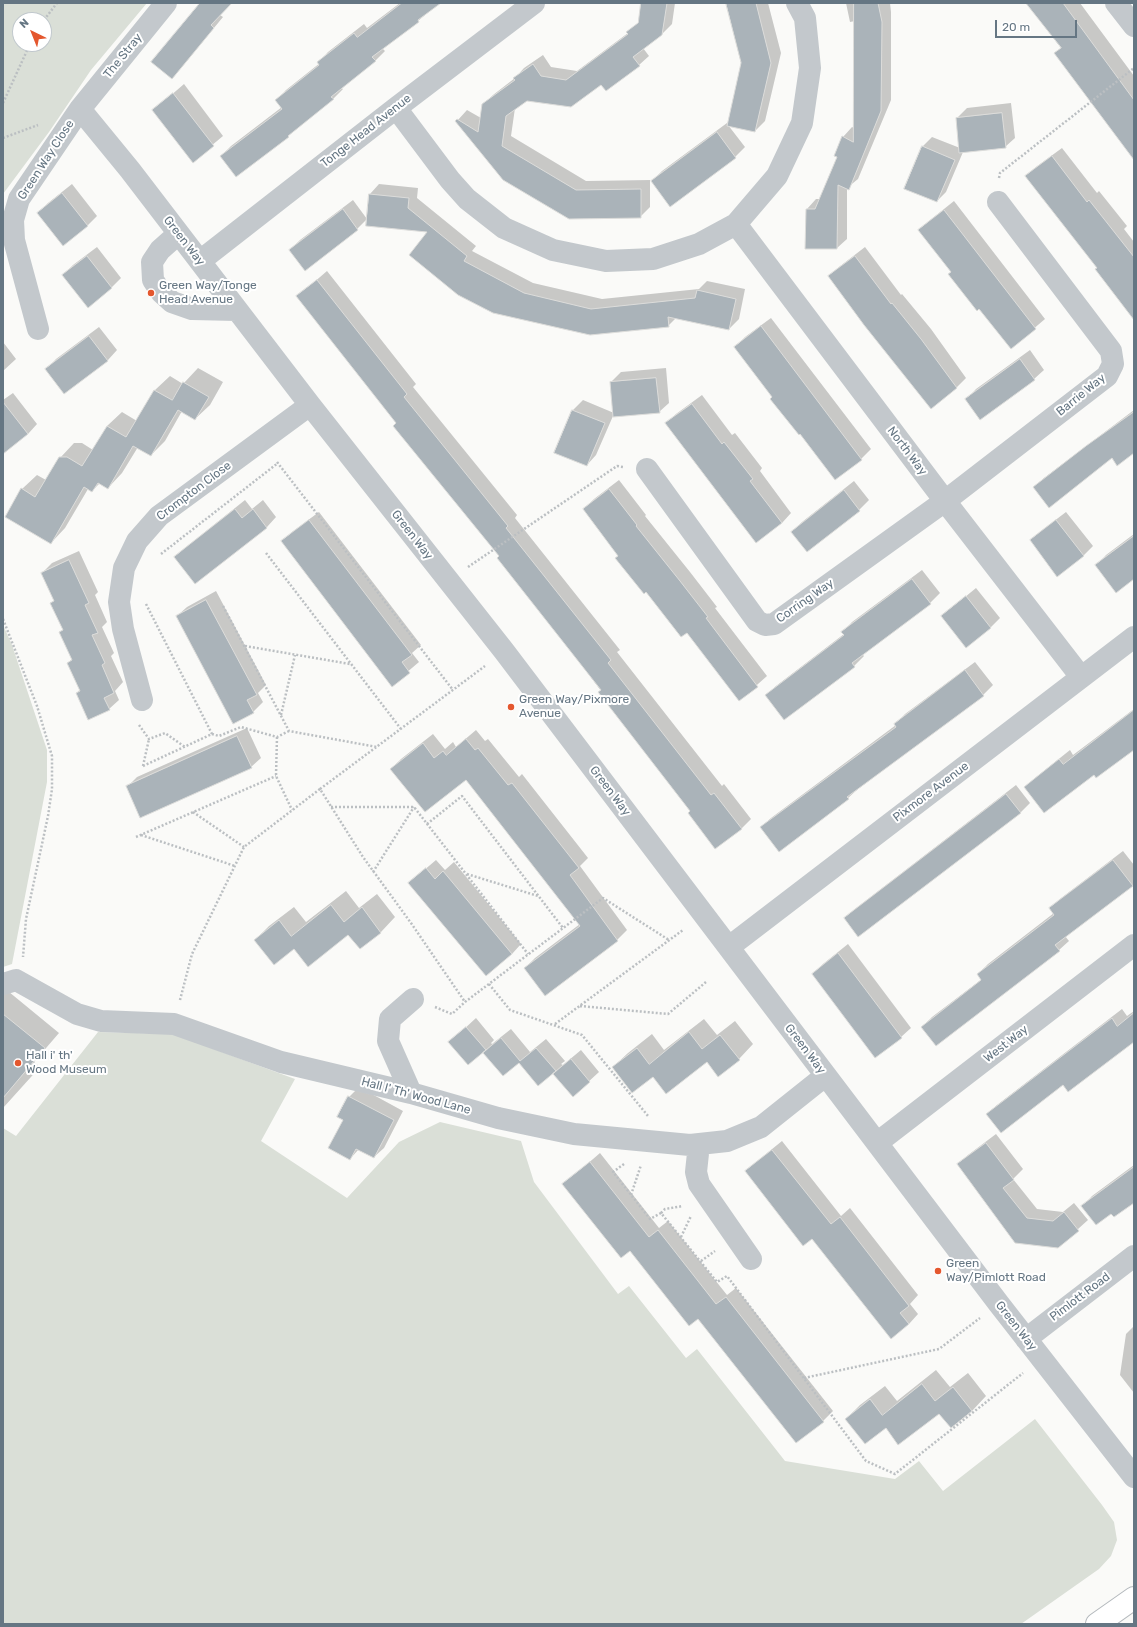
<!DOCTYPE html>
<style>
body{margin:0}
#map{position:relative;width:1137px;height:1627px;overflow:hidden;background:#fafaf8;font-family:Rubik,sans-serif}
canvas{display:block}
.frame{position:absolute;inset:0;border:4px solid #657683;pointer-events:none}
.north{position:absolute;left:12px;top:12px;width:40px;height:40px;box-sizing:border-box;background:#fff;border:1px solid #c1c8cd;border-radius:50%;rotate:317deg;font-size:11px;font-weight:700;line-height:16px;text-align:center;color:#657683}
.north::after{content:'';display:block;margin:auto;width:14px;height:18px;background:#e4572e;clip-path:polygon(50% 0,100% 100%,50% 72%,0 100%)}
.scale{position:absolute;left:995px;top:20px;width:82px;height:18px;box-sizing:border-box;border:2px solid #657683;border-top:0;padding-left:5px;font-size:12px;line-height:14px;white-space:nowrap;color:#657683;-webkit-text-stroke:3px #fff;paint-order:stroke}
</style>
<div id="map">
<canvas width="1137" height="1627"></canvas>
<div class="frame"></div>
<div class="north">N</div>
<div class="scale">20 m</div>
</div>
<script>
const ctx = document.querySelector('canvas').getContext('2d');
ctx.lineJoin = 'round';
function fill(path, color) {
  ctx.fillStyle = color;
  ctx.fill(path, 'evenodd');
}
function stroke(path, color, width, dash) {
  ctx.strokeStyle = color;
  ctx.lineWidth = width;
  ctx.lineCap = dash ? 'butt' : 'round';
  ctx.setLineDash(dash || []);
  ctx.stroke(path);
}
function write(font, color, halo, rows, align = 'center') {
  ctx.font = font + ' Rubik,sans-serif';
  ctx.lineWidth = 4;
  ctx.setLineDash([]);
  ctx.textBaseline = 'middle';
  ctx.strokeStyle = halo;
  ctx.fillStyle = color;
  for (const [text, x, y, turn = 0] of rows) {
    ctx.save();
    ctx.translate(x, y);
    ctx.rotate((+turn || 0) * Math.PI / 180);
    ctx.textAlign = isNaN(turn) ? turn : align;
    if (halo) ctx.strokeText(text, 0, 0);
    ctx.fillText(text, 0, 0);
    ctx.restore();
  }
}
fill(new Path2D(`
 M 3,3 L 147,3 L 91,70 L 49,132 L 3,194 ZM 20,20 L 44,20 L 44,44 L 20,44 Z
 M 3,625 L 12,645 L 47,750 L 47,782 L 12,964 L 3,967 Z
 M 98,1032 L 173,1034 L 295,1079 L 261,1141 L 347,1198 L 399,1142 L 440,1122 L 521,1141 L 534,1182 L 618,1294 L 629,1286 L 686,1358 L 697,1349 L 785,1461 L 895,1479 L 919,1461 L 943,1491 L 1035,1419 L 1102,1505 L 1114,1522 L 1117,1540 L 1111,1556 L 1099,1569 L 1021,1624 L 3,1624 L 3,1128 L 16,1136 Z`), '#dadfd7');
fill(new Path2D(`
 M 202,3 L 232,3 L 220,15 L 223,17 L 181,68 Z
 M 400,3 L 439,3 L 418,21 L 382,48 L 385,51 L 375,61 L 341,88 L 343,89 L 333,99 L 288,136 L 236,176 L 221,156 L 231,146 L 282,107 L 277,100 L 286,90 L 320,63 L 319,62 L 328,52 L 364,24 L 367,28 Z
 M 642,3 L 675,3 L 672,24 L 662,34 L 643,48 L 649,56 L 639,65 L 527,100 L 515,108 L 511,136 L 586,181 L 650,180 L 650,207 L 640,217 L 569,218 L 457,121 L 467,110 L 481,118 L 483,105 L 493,95 L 515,78 L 524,68 L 543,55 L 551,67 L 577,71 L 628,33 L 640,21 Z
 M 727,3 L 768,3 L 781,53 L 765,121 L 755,131 L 728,125 L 745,147 L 735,157 L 671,205 L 652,181 L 662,171 L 727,123 L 728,125 L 742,63 Z
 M 846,3 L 890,3 L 891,12 L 891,100 L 858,179 L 847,188 L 847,239 L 837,248 L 806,248 L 807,209 L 816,199 L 820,199 L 838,156 L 843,137 L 852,127 L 854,128 L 855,21 L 850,22 Z
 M 1027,3 L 1080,3 L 1134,76 L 1134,157 L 1056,53 L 1062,47 Z
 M 184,84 L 223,136 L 193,161 L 154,110 Z
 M 1011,103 L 1015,138 L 1005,147 L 963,152 L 946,192 L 937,201 L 923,146 L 932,137 L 960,148 L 957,118 L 967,108 Z
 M 1062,148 L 1097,193 L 1099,191 L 1127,226 L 1124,229 L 1134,242 L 1134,318 L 1098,267 L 1026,176 L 1036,167 Z
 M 72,184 L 97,216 L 87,226 L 39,213 L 48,203 Z
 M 379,184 L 418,188 L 417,198 L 476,246 L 472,251 L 533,283 L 602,299 L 699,289 L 707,281 L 745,289 L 739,319 L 729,329 L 676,318 L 668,326 L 493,312 L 429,231 L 367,225 L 370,194 Z
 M 353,200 L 367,219 L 357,229 L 305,269 L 290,250 L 300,240 Z
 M 954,201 L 1045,319 L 1011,348 L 920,230 L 929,221 Z
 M 97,247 L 121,278 L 112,287 L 88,306 L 63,275 L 73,265 Z
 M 865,247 L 901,295 L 902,294 L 931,329 L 966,378 L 956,388 L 829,276 L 839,267 Z
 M 327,271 L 416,384 L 413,387 L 517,515 L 515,518 L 620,650 L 617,652 L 722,786 L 724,784 L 751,819 L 741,829 L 691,811 L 500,556 L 298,296 Z
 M 771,318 L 871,449 L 861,459 L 835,479 L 736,347 L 745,337 Z
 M 99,327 L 117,350 L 108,360 L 64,392 L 47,369 L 56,359 Z
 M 3,342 L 16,359 L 3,371 Z
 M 1030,350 L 1044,370 L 1034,379 L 967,399 L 976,389 Z
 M 198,368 L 223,382 L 210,405 L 195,419 L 182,411 L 165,441 L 151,455 L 138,447 L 122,473 L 108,488 L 100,483 L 92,491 L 88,489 L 65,528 L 51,543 L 22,489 L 37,475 L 46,480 L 60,458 L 74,443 L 82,443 L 93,450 L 107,426 L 122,412 L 137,421 L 155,390 L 170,376 L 183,384 Z
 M 666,368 L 669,403 L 659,412 L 613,416 L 596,455 L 587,465 L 555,452 L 573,410 L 583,400 L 614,413 L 611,382 L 621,372 Z
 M 13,393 L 37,424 L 28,434 L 3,452 L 3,400 Z
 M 702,395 L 732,435 L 735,433 L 762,468 L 760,471 L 791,513 L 782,523 L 667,423 L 676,414 Z
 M 1134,410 L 1134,452 L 1112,457 L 1034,487 L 1044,478 Z
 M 619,480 L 646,515 L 645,516 L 690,572 L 717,607 L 715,608 L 767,676 L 740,700 L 687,631 L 619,556 L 584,509 L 594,499 Z
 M 854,481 L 869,500 L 859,510 L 807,551 L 792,532 L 802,522 Z
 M 245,500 L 252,509 L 263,500 L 276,517 L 267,527 L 195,583 L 175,557 L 185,548 Z
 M 319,512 L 421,645 L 412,653 L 419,662 L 392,685 L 283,542 L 292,532 Z
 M 1066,512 L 1093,546 L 1083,556 L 1031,540 L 1041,531 Z
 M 1134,534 L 1134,578 L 1097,565 L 1106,555 Z
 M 79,551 L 98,592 L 95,595 L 107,622 L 102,627 L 114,653 L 111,656 L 123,682 L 115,691 L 119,700 L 109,709 L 77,693 L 80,689 L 68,663 L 72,659 L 60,633 L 64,629 L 51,603 L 55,600 L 42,573 L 52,563 Z
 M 922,570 L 940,593 L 930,603 L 862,654 L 864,656 L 854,666 L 767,695 L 776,686 L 844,634 L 843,632 L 852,622 Z
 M 976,588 L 1000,618 L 990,628 L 942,616 Z
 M 216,591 L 266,685 L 258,693 L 263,702 L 253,712 L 177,616 L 187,607 Z
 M 975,662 L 993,685 L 983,695 L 858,789 L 848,798 L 779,851 L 761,827 L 771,818 L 896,725 L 896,724 L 905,714 Z
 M 1134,709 L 1134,748 L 1094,773 L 1025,787 L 1035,778 L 1070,750 L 1073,755 Z
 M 247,728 L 261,758 L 251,767 L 127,787 L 137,777 Z
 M 476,730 L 485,741 L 488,739 L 519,777 L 522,774 L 588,858 L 580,866 L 627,930 L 617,940 L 525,968 L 535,958 L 580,924 L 466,779 L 391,769 L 401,759 L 433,734 L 445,749 L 453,742 L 456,747 Z
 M 1016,785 L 1030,803 L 1021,812 L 858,936 L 845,918 L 855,909 Z
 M 1123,851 L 1134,865 L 1134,884 L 1065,936 L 1069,941 L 1059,950 L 922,1027 L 932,1017 L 982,979 L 978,974 L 988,964 L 1054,913 L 1051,908 L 1060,899 Z
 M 436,860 L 445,870 L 454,862 L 521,944 L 512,954 L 409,883 Z
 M 346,891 L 359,908 L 377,894 L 395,917 L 381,932 L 360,948 L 348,933 L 295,948 L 255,940 L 269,926 L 294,907 L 306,922 Z
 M 848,944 L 911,1028 L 901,1037 L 813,974 L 823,964 Z
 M 3,987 L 59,1033 L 34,1062 L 40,1067 L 3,1108 Z
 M 1122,1009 L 1127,1016 L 1134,1011 L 1134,1041 L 1063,1084 L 987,1114 L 997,1105 Z
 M 476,1018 L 494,1040 L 491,1043 L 492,1044 L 511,1029 L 530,1052 L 546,1039 L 565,1061 L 561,1064 L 563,1065 L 581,1050 L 599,1072 L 573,1096 L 556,1070 L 538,1085 L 519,1062 L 486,1049 L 468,1064 L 450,1042 Z
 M 704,1019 L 717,1035 L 735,1021 L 753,1044 L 739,1059 L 707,1060 L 653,1076 L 613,1067 L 628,1053 L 652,1034 L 664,1050 Z
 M 359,1087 L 403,1111 L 384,1148 L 374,1157 L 359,1149 L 350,1159 L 344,1119 L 349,1097 Z
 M 996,1134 L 1023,1169 L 1013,1179 L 1037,1209 L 1063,1212 L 1074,1203 L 1088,1220 L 1058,1247 L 958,1164 L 968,1155 Z
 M 782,1141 L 841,1216 L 850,1208 L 918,1295 L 910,1304 L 918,1314 L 909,1324 L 812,1238 L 746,1171 L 756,1162 Z
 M 600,1153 L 659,1228 L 668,1221 L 727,1295 L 736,1288 L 833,1411 L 823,1421 L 698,1317 L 564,1184 Z
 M 1134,1165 L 1134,1202 L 1111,1213 L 1083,1206 L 1092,1196 Z
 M 1134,1326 L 1134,1393 L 1120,1375 L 1126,1334 Z
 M 936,1370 L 950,1387 L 968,1373 L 986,1396 L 972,1411 L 939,1412 L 886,1427 L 846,1419 L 860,1405 L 885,1386 L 897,1401 Z`), '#0003');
const building = new Path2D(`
 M 200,3 L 232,3 L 211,25 L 214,28 L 172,79 L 151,62 Z
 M 402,3 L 441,3 L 418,20 L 419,22 L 372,57 L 376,61 L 331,97 L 334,99 L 288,136 L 289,137 L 236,177 L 220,156 L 282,109 L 275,100 L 319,65 L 317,62 L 354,33 L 357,37 Z
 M 641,3 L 667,3 L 662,35 L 633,57 L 640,66 L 606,91 L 601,85 L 571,107 L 527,101 L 506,116 L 502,146 L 576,190 L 641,189 L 641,218 L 569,219 L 503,180 L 455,121 L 457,119 L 478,132 L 482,104 L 515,80 L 513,78 L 533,64 L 541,76 L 566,80 L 628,34 L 626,32 L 638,23 Z
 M 726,3 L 756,3 L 771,63 L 755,132 L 727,126 L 741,63 Z
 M 854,3 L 878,3 L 882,22 L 881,111 L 849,190 L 838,185 L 837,249 L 805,249 L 806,209 L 815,209 L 837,157 L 834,156 L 842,136 L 853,142 Z
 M 1026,3 L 1063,3 L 1134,100 L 1134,160 L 1054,53 L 1061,48 Z
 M 173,93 L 214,146 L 193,163 L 152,110 Z
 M 1002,113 L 1006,148 L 959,153 L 956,118 Z
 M 717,132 L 736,158 L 670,207 L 651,181 Z
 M 922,146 L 955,160 L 937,202 L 904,189 Z
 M 1052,156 L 1087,202 L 1089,200 L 1134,257 L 1134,320 L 1095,269 L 1097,268 L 1025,176 Z
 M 62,193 L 88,226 L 63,246 L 37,213 Z
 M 369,194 L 409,198 L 408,208 L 467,256 L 464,261 L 524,293 L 591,309 L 695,298 L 697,290 L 736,299 L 729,330 L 668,317 L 669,327 L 590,335 L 493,313 L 458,295 L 409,255 L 427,232 L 366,226 Z
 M 343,209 L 358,230 L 305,271 L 289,250 Z
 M 944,210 L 1036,329 L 1011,349 L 979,309 L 977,311 L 948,274 L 951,272 L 918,230 Z
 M 87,256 L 112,288 L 88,308 L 62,275 Z
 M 855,256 L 891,304 L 892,303 L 921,339 L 957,388 L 931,409 L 864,325 L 828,276 Z
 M 317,280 L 407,394 L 404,397 L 508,526 L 506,528 L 611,660 L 608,663 L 711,795 L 714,793 L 742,829 L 715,849 L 688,813 L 690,811 L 598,692 L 601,690 L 497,558 L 499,556 L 393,426 L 396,423 L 296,296 Z
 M 761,326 L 862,460 L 835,480 L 800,434 L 799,435 L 770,399 L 772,397 L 734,347 Z
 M 89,336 L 108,361 L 64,394 L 45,369 Z
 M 1020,359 L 1035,380 L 980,420 L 965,399 Z
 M 656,378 L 660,413 L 613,417 L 610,382 Z
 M 183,382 L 209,397 L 195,420 L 178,410 L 151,456 L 133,446 L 108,489 L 98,483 L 92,492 L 84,487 L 51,544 L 5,517 L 21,488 L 35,497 L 59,457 L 67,457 L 82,466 L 107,426 L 126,437 L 154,390 L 172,400 Z
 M 3,402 L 28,434 L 3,454 Z
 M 692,404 L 722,444 L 724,442 L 753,479 L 750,481 L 782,523 L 756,543 L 665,423 Z
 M 572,410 L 605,423 L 587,466 L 554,453 Z
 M 1134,412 L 1134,453 L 1117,466 L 1112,458 L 1049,508 L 1033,487 L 1086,446 Z
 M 609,489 L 637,525 L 636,526 L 680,581 L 708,617 L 706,618 L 758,687 L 739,701 L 687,633 L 681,637 L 646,592 L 644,594 L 615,558 L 618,556 L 583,509 Z
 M 844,490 L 860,511 L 807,552 L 791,532 Z
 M 235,509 L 242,518 L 253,509 L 267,528 L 195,584 L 174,557 Z
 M 309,520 L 412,655 L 402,662 L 410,673 L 392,687 L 281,541 Z
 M 1056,520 L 1084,556 L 1057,577 L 1030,540 Z
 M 1134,536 L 1134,579 L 1116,593 L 1095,565 Z
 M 69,560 L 89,603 L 85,605 L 98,633 L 92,635 L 105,663 L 102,665 L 114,693 L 104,698 L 110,710 L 88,720 L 76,693 L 80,691 L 67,663 L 72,660 L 59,632 L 63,630 L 50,603 L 54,601 L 41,573 Z
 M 912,579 L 931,604 L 852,663 L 855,667 L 784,720 L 765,695 L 844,635 L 841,632 Z
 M 966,596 L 991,628 L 966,648 L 941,616 Z
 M 206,600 L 257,695 L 247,700 L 254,713 L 233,724 L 176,616 Z
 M 965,670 L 984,696 L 847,797 L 849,799 L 779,852 L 760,827 L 896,727 L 894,724 Z
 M 1134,710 L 1134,750 L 1096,778 L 1094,775 L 1044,813 L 1024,787 L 1059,759 L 1063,764 Z
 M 237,736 L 252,768 L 140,818 L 126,786 Z
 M 466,739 L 475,750 L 478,748 L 508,785 L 512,783 L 579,868 L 570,875 L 618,941 L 545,996 L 524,968 L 580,926 L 466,780 L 425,812 L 390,769 L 423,743 L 434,758 L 443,751 L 446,755 Z
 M 1006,794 L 1021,813 L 858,937 L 844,918 Z
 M 1113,860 L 1133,886 L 1055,945 L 1060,951 L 936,1046 L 921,1027 L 981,980 L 977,974 L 1054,915 L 1049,908 Z
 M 426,868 L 435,879 L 443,871 L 512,954 L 486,976 L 408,883 Z
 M 331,905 L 344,922 L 362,907 L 381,933 L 360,949 L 348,935 L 308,967 L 294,949 L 274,965 L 254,940 L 279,920 L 291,936 Z
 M 838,953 L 902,1038 L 875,1058 L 812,974 Z
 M 1134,1013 L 1134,1042 L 1068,1092 L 1063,1085 L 1001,1133 L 986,1114 L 1112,1018 L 1117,1026 Z
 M 3,1014 L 45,1048 L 3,1098 Z
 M 466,1027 L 486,1050 L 468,1065 L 448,1042 Z
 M 689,1032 L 702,1049 L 720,1035 L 740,1060 L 718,1077 L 707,1062 L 666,1094 L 653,1077 L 632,1093 L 612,1067 L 637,1048 L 649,1064 Z
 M 501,1038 L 520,1061 L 536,1048 L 556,1071 L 538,1086 L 519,1063 L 503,1076 L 483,1053 Z
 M 571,1059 L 590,1082 L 573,1097 L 553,1074 Z
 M 348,1096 L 394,1120 L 374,1158 L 356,1149 L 350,1160 L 328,1148 L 343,1120 L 337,1117 Z
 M 986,1143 L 1014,1180 L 1003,1188 L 1027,1218 L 1053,1221 L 1064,1212 L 1079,1231 L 1058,1248 L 1015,1243 L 957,1164 Z
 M 772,1150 L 831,1224 L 840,1217 L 909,1306 L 900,1313 L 909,1324 L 891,1339 L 812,1239 L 803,1246 L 745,1171 Z
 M 590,1162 L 649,1237 L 658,1230 L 716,1304 L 726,1297 L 824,1422 L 796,1443 L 698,1319 L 689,1326 L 630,1251 L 621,1258 L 562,1184 Z
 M 1134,1167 L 1134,1203 L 1114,1217 L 1111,1214 L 1096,1225 L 1081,1206 Z
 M 922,1384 L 935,1401 L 953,1387 L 972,1411 L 951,1428 L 939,1414 L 898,1445 L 886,1428 L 865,1444 L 845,1419 L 870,1399 L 882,1415 Z`);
fill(building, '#aab3b9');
stroke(building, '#dcdcda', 1);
const highway = new Path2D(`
 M 1097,1624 L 1134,1598`);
stroke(highway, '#b4b9bd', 24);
stroke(new Path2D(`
 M 44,20 L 57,3
 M 3,103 L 30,44
 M 3,138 L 38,125
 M 999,178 L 1000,173 L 1134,68
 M 277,462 L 453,690
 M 266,553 L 401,729
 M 161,554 L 278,463
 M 468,567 L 617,466 L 623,467
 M 146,604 L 212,734
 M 223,606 L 289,731 L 377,747
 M 3,619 L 37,706 L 52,756 L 52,789 L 48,816 L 26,919 L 23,957
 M 245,646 L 350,664
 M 281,715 L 295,655
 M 139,725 L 149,739 L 165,733 L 185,747
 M 277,737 L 276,776 L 292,810
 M 143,766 L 212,734 L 219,736 L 241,727 L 277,737 L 289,731
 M 143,766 L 149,739
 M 320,789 L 485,666
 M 331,807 L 414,807 L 528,954
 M 193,812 L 244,847
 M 427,824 L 462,796 L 563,928
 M 141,835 L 235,866
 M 136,837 L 276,776
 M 373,872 L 414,807
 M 467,874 L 538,896
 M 489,984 L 510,1010 L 582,1035 L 648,1116
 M 180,1000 L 192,954 L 244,847 L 320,789 L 363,857 L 411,923 L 465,1002
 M 580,1006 L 668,1014 L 706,982
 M 435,1007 L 452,1014 L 465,1002 L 603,898 L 669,940
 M 555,1024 L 683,930
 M 624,1164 L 613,1172 L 650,1219 L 661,1213 L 717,1282 L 727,1276 L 866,1461 L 895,1474 L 1023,1373
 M 631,1195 L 641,1165
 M 661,1213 L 665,1209 L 683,1206
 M 681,1237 L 691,1216
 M 701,1261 L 715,1251
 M 804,1378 L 939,1349 L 980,1318`), '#bbbfc2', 2.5, [2, 2]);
stroke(new Path2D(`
 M 1116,3 L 1134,26
 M 396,108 L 450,180 L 467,199 L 504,228 L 553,250 L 606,261 L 653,259 L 699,244 L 736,224 L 777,176 L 802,123 L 810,68 L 805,18 L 797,3
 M 80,109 L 130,170 L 310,405 L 504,651 L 999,1304 L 1134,1477
 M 736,224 L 945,501 L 1081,677
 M 178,234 L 160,250 L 152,262 L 153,280 L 161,292 L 172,302 L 192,309 L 237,310
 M 200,261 L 396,108 L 534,3
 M 38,329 L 14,240 L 13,220 L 19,199 L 80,109 L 166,3
 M 647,469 L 757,621 L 765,625 L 774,624 L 945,501 L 1107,376 L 1113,364 L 1111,351 L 998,202
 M 142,700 L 123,629 L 119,602 L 124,568 L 137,541 L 159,516 L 310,405
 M 729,947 L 1134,637
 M 3,984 L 16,980 L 77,1014 L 101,1021 L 174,1024 L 281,1062 L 411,1093 L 498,1118 L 574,1134 L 690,1145 L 727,1141 L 761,1127 L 825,1076
 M 411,1093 L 388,1041 L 390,1019 L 413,999
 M 877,1143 L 1134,945
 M 699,1144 L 696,1172 L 699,1184 L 751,1259
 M 1026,1339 L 1134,1256`), '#c3c8cc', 22);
stroke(highway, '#fff', 22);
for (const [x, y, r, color] of [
 [151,293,4,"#e4572e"],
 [511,707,4,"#e4572e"],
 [18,1063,4,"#e4572e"],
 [938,1271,4,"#e4572e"]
]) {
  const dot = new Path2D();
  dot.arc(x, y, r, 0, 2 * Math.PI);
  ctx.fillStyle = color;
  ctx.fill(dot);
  stroke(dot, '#fff', 1.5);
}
write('12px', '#657683', '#fff', [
 ["The Stray",123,56,-51],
 ["Tonge Head Avenue",366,131,-38],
 ["Green Way Close",46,160,-57],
 ["Green Way",184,241,52],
 ["Barrie Way",1081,395,-39],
 ["North Way",907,451,53],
 ["Crompton Close",194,491,-37],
 ["Green Way",412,535,52],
 ["Corring Way",805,601,-35],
 ["Green Way",610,791,53],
 ["Pixmore Avenue",931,792,-37],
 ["West Way",1006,1044,-38],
 ["Green Way",805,1049,53],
 ["Hall I' Th' Wood Lane",416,1096,15],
 ["Pimlott Road",1080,1297,-37],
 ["Green Way",1016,1326,52]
]);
write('12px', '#657683', '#fff', [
 ["Green Way/Tonge",159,286],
 ["Head Avenue",159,300],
 ["Green Way/Pixmore",519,700],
 ["Avenue",519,714],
 ["Hall i' th'",26,1056],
 ["Wood Museum",26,1070],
 ["Green",946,1264],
 ["Way/Pimlott Road",946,1278]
], 'left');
</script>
